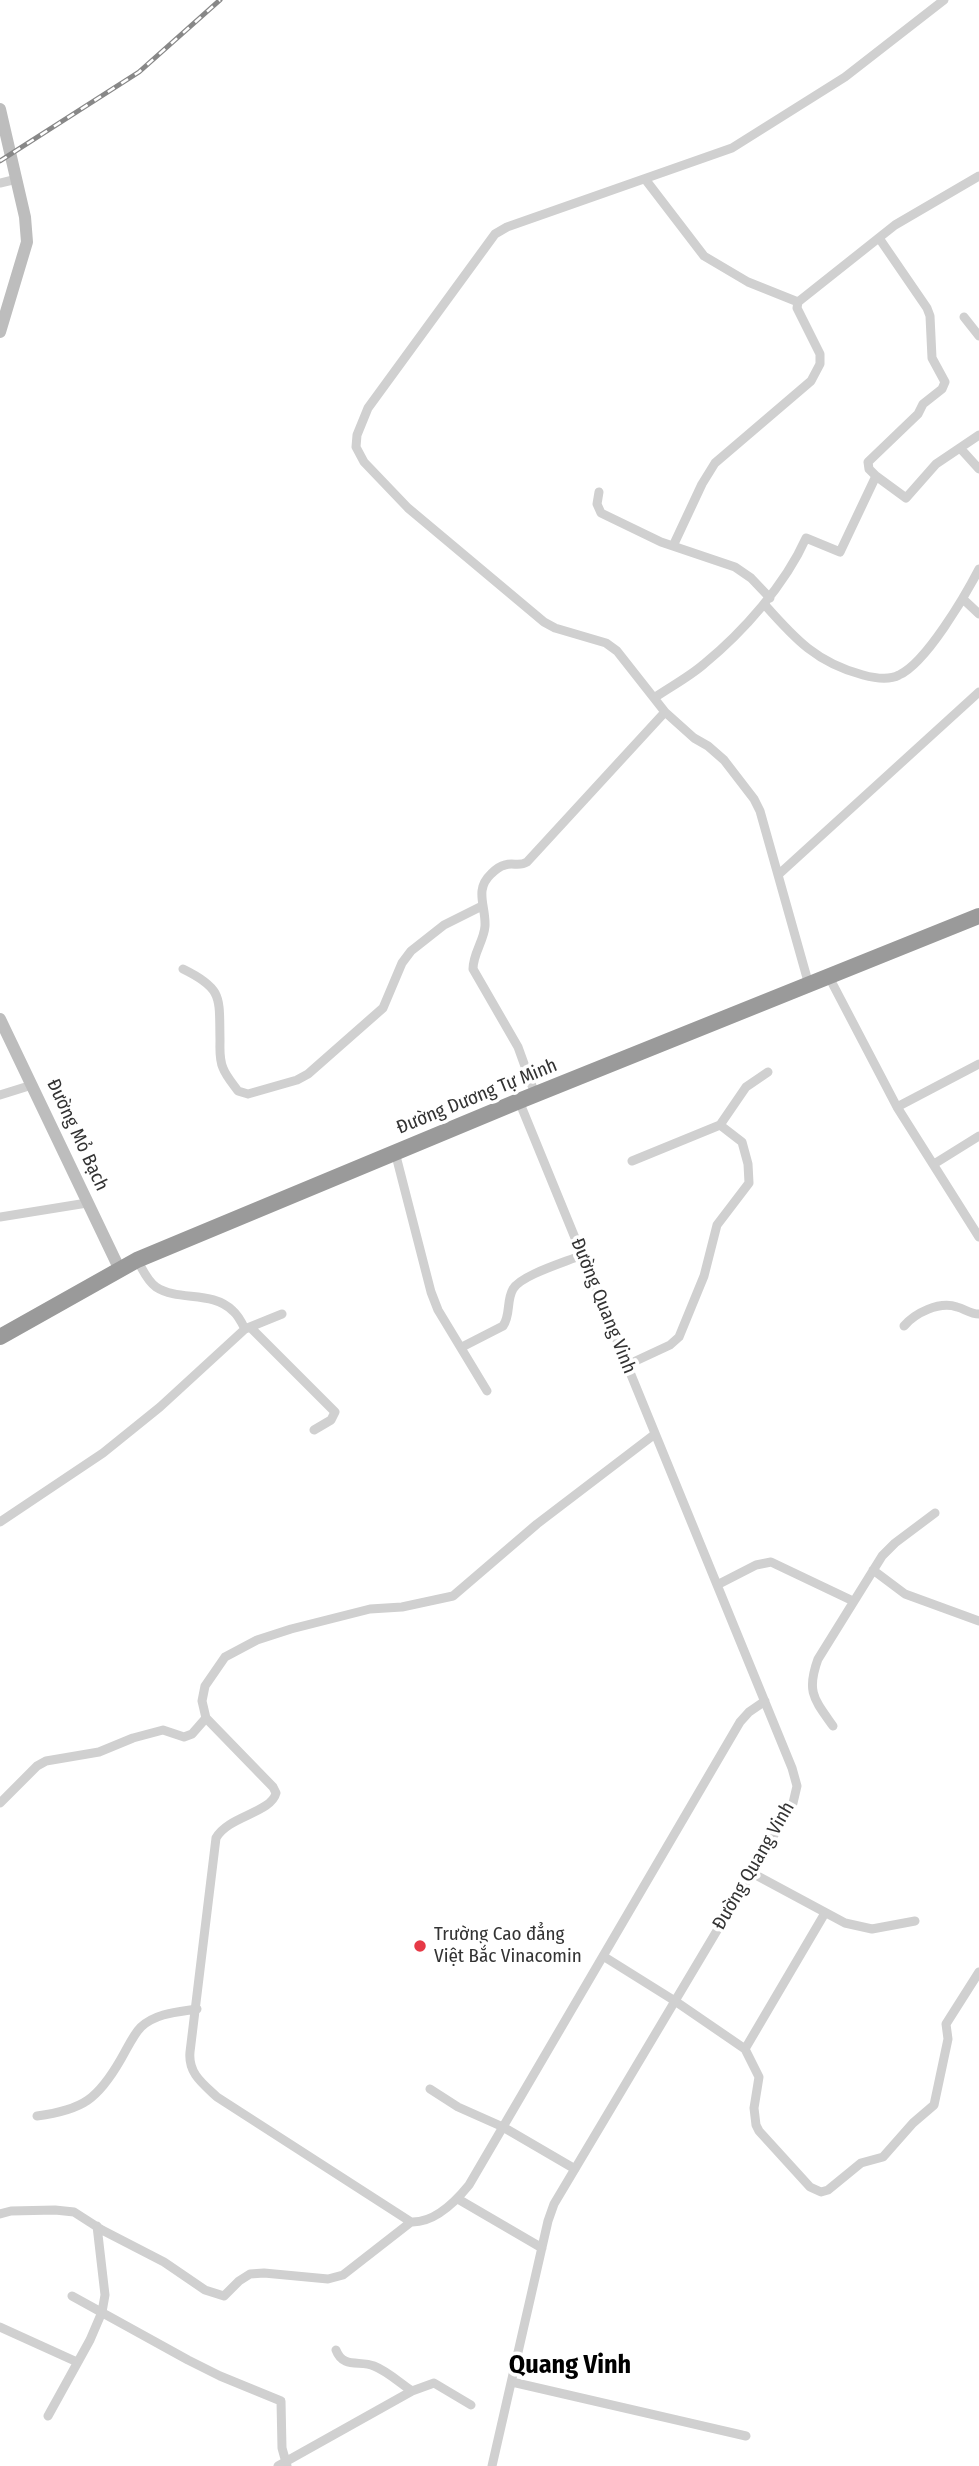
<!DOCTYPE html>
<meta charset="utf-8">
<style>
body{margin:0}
canvas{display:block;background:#fff}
</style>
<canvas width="979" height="2466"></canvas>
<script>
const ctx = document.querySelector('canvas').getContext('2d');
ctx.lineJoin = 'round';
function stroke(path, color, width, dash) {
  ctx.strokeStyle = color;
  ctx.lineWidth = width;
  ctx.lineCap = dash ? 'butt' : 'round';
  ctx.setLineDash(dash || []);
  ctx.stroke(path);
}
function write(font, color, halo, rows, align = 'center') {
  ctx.font = font + ' "Fira Sans Condensed",sans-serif';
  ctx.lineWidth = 7;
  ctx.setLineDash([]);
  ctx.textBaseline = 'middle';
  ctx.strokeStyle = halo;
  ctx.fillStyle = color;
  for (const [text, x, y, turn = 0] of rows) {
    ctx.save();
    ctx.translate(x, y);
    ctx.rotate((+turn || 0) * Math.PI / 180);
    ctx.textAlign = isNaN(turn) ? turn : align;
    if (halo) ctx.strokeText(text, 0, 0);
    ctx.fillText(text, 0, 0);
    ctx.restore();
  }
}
stroke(new Path2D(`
 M 645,179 L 704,256 L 748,282 L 798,302
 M 0,183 L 17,179
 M 964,317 L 979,336
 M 960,448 L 979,469
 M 876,476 L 869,469 L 868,462 L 918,414 L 923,404 L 942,389 L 945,382 L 932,358 L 930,316 L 927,308 L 879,238
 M 599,492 L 597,504 L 601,513 L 661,542 L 735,567 L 751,578 L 770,598
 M 673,546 L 702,484 L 715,463 L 811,381 L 820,364 L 820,354 L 797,308 L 798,302 L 895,225 L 979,176
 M 963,599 L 979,614
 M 765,605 C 795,639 817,663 863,675 C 874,678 888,681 899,675 C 926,663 965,596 979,569
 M 654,698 C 670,687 689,677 704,664 C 743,632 785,585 806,538 L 840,552 L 876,476 L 906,498 L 936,464 L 979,435
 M 778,875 L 979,692
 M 183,969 C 224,989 219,998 220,1040 C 220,1049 219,1059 223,1068 C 226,1076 233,1084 238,1091 L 248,1094 L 297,1080 L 308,1074 L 383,1008 L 402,963 L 411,951 L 444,925 L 482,906
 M 829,977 L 897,1107 L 979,1237
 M 809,985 L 760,811 L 754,799 L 724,760 L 708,746 L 694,738 L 665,712 L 617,651 L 606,643 L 555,628 L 544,622 L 408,508 L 364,462 L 356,447 L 357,435 L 368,408 L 495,234 L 507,227 L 732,148 L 845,77 L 944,0
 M 535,1094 L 518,1047 L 473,969 C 473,953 484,941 485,926 C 486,906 474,890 491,874 C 495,870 500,866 505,865 C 513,862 519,867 527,862 L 665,712
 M 0,1095 L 32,1085
 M 897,1107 L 979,1064
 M 395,1152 L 431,1292 L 438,1310 L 487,1391
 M 632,1161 L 720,1125 L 746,1087 L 768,1072
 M 934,1164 L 979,1136
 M 0,1217 L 87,1203
 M 137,1260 C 142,1268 147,1281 156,1287 C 179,1302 212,1290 233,1311 C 238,1315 242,1323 245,1329
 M 904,1326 C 915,1313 939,1301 957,1307 C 965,1309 970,1314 979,1314
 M 250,1327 L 335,1412 L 331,1420 L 314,1430
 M 462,1347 L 503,1326 C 511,1315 506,1301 513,1289 C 521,1275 566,1262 582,1255
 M 627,1365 L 670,1345 L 679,1337 L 704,1276 L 717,1225 L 749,1183 L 748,1164 L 742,1142 L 720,1125
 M 655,1434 L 537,1524 L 453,1596 L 402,1607 L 370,1609 L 291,1629 L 257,1640 L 225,1657 L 205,1686 L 202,1701 L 206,1718 L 273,1787 L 276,1793 C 271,1813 228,1816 216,1838 L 190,2052 C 188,2073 202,2083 217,2097 L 411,2222 C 434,2223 456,2201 469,2185 L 740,1722 L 749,1712 L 765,1701
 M 0,1522 L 103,1453 L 160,1407 L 245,1329 L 282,1314
 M 873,1570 L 905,1594 L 979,1621
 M 717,1585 L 756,1565 L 771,1562 L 853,1601
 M 833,1726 C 814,1699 806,1692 818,1659 L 882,1556 L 895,1543 L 935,1513
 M 0,1803 L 37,1766 L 46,1761 L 99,1752 L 133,1738 L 163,1730 L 184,1737 L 192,1734 L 206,1718
 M 752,1873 L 845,1923 L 872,1929 L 915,1921
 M 603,1956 L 675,2001 L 745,2049 L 759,2077 L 754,2108 L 756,2125 L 759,2131 L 810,2187 L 821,2192 L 828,2190 L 861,2163 L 883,2157 L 913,2123 L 934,2105 L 948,2039 L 946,2024 L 979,1972
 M 745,2049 L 825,1913
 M 430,2089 L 458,2107 L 503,2127 L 575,2169
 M 37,2116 C 83,2110 98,2099 121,2059 C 127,2049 133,2035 141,2027 C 156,2013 178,2012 197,2009
 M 458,2199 L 542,2248
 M 0,2214 L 11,2211 L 55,2210 L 74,2212 L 102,2230 L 164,2262 L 205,2290 L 224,2296 L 239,2281 L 250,2274 L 264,2273 L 328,2279 L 343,2275 L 411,2222
 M 72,2296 L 188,2360 L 220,2376 L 281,2401 L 282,2448 L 287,2466
 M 0,2327 L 77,2362
 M 336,2350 C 343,2369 360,2360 374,2366 C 387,2371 400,2383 412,2391 L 434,2383 L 471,2405
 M 512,2382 L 746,2436
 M 48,2416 L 90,2340 L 102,2312 L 105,2295 L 97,2226
 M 278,2466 L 412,2391
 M 492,2466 L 548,2221 L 554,2204 L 793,1803 L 797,1786 L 792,1768 L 519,1101`), '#d0d0d0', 9);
stroke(new Path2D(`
 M 0,109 L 25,217 L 27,242 L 0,332
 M 0,1019 L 119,1268`), '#bdbdbd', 12);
stroke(new Path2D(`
 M 0,1337 L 137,1260 L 519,1101 L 979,916`), '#9a9a9a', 16);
const rail = new Path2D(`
 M 0,161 L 139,72 L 220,0`);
stroke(rail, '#888', 5);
stroke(rail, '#fff', 2.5, [8]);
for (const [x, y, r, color] of [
 [420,1946,7,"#e63946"]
]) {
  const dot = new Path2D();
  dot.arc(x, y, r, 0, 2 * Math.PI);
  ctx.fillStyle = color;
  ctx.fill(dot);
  stroke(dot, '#fff', 2.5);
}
write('19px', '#333', '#fff', [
 ["Đường Dương Tự Minh",477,1097,-22],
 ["Đường Mỏ Bạch",77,1135,65],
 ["Đường Quang Vinh",603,1306,68],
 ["Đường Quang Vinh",754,1866,-60]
]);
write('19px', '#333', '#fff', [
 ["Trường Cao đẳng",434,1935],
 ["Việt Bắc Vinacomin",434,1957]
], 'left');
write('bold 26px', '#000', '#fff', [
 ["Quang Vinh",570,2366]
]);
</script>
